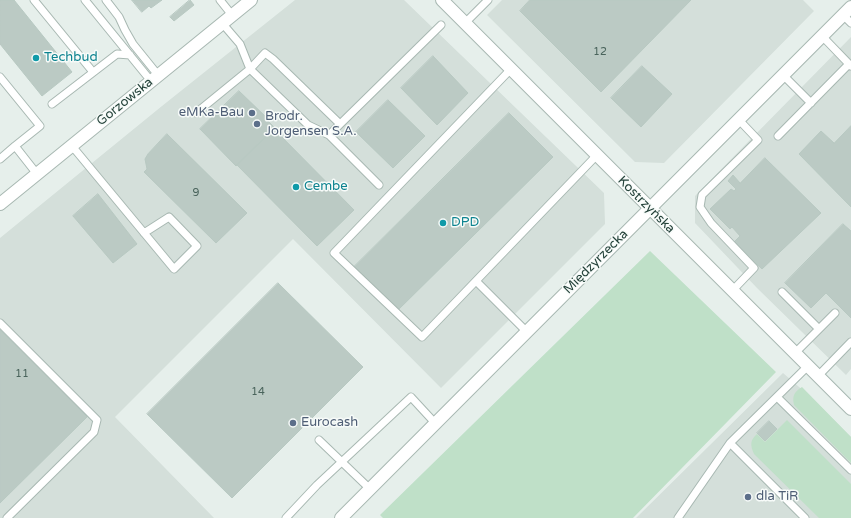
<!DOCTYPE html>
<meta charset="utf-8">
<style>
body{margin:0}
canvas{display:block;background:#e6efeb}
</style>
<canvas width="851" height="518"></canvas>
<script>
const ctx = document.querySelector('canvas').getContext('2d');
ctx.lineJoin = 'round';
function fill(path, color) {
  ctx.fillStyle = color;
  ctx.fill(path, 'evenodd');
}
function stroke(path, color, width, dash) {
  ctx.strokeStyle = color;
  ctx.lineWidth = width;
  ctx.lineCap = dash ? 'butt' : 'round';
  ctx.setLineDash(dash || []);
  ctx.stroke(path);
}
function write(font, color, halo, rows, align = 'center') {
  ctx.font = font + ' "Varela Round",sans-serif';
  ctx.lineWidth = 3;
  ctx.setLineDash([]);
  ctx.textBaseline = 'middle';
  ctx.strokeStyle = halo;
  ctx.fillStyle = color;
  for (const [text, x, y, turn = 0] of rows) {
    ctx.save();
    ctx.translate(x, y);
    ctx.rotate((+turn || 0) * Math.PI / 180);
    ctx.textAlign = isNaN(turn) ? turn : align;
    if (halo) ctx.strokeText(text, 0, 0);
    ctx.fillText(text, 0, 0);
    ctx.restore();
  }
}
fill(new Path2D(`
 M 295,0 L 404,0 L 604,193 L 605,224 L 441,388 L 293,239 L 115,417 L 214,518 L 0,518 L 0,238 L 162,106 Z
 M 502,0 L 803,0 L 814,11 L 664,163 L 635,162 L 487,15 Z
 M 851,37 L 851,369 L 846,375 L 757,288 L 695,223 L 695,196 Z
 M 783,373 L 814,400 L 851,437 L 851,518 L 636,518 Z`), '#d4dfda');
fill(new Path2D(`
 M 650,251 L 776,372 L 633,518 L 383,518 L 380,515 Z
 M 802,387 L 851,437 L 851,463 L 794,405 C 792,396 794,392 802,387 Z
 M 787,420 L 851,484 L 851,518 L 819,518 L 754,454 C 750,445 750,440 757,434 L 765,442 Z`), '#bfe0c8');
const building = new Path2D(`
 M 0,0 L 14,0 L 72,72 L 42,96 L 0,44 Z
 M 132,0 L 162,0 L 151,8 L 149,6 L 142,12 Z
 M 190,0 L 194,5 L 174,21 L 170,17 Z
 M 530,0 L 691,0 L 601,92 L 520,11 Z
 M 433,56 L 468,93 L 437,125 L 401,88 Z
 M 642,66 L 672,94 L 641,127 L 611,98 Z
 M 239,91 L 266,117 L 265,118 L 275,128 L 236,166 L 200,129 Z
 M 388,100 L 425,136 L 393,168 L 356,132 Z
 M 509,113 L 553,157 L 396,312 L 353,268 Z
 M 851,126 L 851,207 L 799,154 L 821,131 L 834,143 Z
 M 274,129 L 354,210 L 317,246 L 237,165 Z
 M 167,134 L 247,213 L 216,243 L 144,172 L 147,169 L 145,159 L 148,154 Z
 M 765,158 L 821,213 L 762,269 L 734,242 L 740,236 L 732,227 L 730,229 L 710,209 L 731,189 L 734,191 L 736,189 L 728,181 L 733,175 L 740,183 Z
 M 98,194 L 137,244 L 113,263 L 73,216 Z
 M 843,224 L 851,231 L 851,318 L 826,293 L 811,308 L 785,283 Z
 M 278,283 L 363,367 L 232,498 L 147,414 Z
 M 0,330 L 87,417 L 0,503 Z
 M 769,421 L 777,429 L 765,441 L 757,433 Z`);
fill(building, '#bbcac4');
stroke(building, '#b8c9c2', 1);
const lane = new Path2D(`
 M 34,0 L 93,72
 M 85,0 L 151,81
 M 106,0 L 119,17 L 125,30 L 133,44 L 158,75
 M 220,0 L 232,15
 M 843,15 L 851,23
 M 222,23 L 240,44 L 250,69 L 308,125 L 329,135 L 379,185
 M 465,23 L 488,0
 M 822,36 L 849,64
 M 511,69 L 334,253 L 422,337 L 597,155
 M 783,75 L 811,103
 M 0,77 L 40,126 L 15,146
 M 52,104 L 117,54 L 130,55
 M 196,113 L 250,69 L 265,53 L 273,59 L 340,124
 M 329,135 L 441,25
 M 778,136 L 849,64 L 851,66
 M 72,146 C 106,187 140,228 174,269 L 197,246 L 169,217 L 144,233
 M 0,159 L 15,146 L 37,174
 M 476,281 L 527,332
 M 732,291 L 754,268 L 711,223 L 700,207 L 702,195 L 758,140 L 739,120
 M 782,292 L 819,329
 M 0,323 L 97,420 L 94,432 L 7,518
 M 795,353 L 835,313
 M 818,376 L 851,342
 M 777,397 L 851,470
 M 319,440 L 370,489
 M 730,443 L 805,518
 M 286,518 L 317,485 L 411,397 L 435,423
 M 678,518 L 730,443 L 808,366`);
const street = new Path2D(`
 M 442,0 L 851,409
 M 0,204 L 251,0
 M 341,518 L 851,7`);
stroke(lane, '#a8b8b2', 9);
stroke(street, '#a8b8b2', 14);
stroke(lane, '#fff', 7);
stroke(street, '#fff', 12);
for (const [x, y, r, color] of [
 [36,58,4,"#0f9aa8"],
 [252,113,4,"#5c6f8a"],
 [257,124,4,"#5c6f8a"],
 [296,187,4,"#0f9aa8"],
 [443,223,4,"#0f9aa8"],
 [293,423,4,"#5c6f8a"],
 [748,497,4,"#5c6f8a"]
]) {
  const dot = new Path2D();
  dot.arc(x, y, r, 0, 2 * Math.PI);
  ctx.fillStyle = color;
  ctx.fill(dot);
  stroke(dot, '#f7fbf9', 1.5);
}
write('11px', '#4a645c', null, [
 ["12",600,52],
 ["9",196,193],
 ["11",22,374],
 ["14",258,392]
]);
write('13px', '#0d838f', '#f7fbf9', [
 ["Techbud",44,58],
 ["Cembe",304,187],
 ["DPD",451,223]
], 'left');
write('13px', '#24423a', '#f7fbf9', [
 ["Gorzowska",125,102,-39],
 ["Kostrzyńska",646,205,45],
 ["Międzyrzecka",596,262,-45]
]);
write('13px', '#4e5e75', '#f7fbf9', [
 ["eMKa-Bau",244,113,"right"],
 ["Brodr.",265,117],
 ["Jorgensen S.A.",265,132],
 ["Eurocash",301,423],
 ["dla TiR",756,497]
], 'left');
</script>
